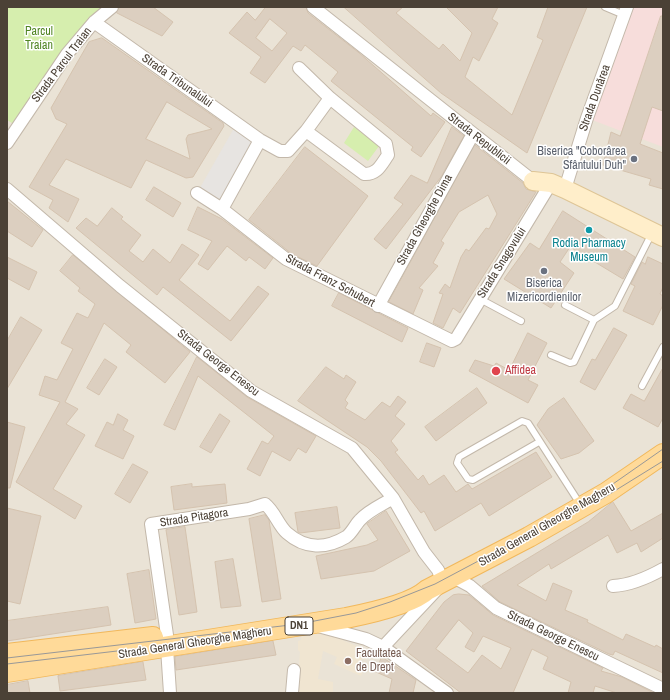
<!DOCTYPE html>
<meta charset="utf-8">
<style>
body{margin:0}
#map{position:relative;width:670px;height:700px;overflow:hidden;background:#f6f1e9;font-family:"Archivo Narrow",sans-serif}
canvas{display:block}
.frame{position:absolute;inset:0;border:8px solid #4b4136;pointer-events:none}
</style>
<div id="map">
<canvas width="670" height="700"></canvas>
<div class="frame"></div>
</div>
<script>
const ctx = document.querySelector('canvas').getContext('2d');
ctx.lineJoin = 'round';
function fill(path, color) {
  ctx.fillStyle = color;
  ctx.fill(path, 'evenodd');
}
function stroke(path, color, width, dash) {
  ctx.strokeStyle = color;
  ctx.lineWidth = width;
  ctx.lineCap = dash ? 'butt' : 'round';
  ctx.setLineDash(dash || []);
  ctx.stroke(path);
}
function write(font, color, halo, rows, align = 'center') {
  ctx.font = font + ' "Archivo Narrow",sans-serif';
  ctx.lineWidth = 3;
  ctx.setLineDash([]);
  ctx.textBaseline = 'middle';
  ctx.strokeStyle = halo;
  ctx.fillStyle = color;
  for (const [text, x, y, turn = 0] of rows) {
    ctx.save();
    ctx.translate(x, y);
    ctx.rotate((+turn || 0) * Math.PI / 180);
    ctx.textAlign = isNaN(turn) ? turn : align;
    if (halo) ctx.strokeText(text, 0, 0);
    ctx.fillText(text, 0, 0);
    ctx.restore();
  }
}
fill(new Path2D(`
 M 7,7 L 663,7 L 663,693 L 7,693 Z`), '#eae3d6');
fill(new Path2D(`
 M 319,630 L 368,651 L 365,660 L 362,658 L 360,662 L 366,666 L 361,676 L 354,673 L 334,664 L 337,657 L 323,651 L 318,679 L 333,682 L 333,693 L 297,693 L 300,652 L 298,650 L 298,641 L 301,640 L 302,631 Z`), '#f0e5d1');
fill(new Path2D(`
 M 627,7 L 663,7 L 663,147 L 587,118 Z`), '#f7dddb');
fill(new Path2D(`
 M 7,7 L 116,7 L 94,22 L 17,126 L 7,120 Z
 M 354,127 L 379,146 L 368,161 L 344,143 Z`), '#d6eeae');
fill(new Path2D(`
 M 237,123 L 260,140 L 222,209 L 197,193 Z`), '#e7e4e1');
const building = new Path2D(`
 M 119,7 L 153,7 L 173,22 L 162,36 L 117,13 Z
 M 266,7 L 306,7 L 308,13 L 358,52 L 431,116 L 433,113 L 445,122 L 421,157 L 411,150 L 413,147 L 331,81 L 338,72 L 305,45 L 301,51 L 293,46 L 265,83 L 250,73 L 261,57 L 229,33 L 247,12 L 255,20 ZM 270,19 L 287,33 L 272,51 L 256,38 Z
 M 344,7 L 403,7 L 396,13 L 439,49 L 443,44 L 460,61 L 472,33 L 446,7 L 498,7 L 492,19 L 498,23 L 479,61 L 473,57 L 465,77 L 512,115 L 543,40 L 537,37 L 548,7 L 587,7 L 527,153 L 441,93 Z
 M 661,16 L 663,16 L 663,111 L 652,107 L 640,144 L 663,153 L 663,189 L 649,185 L 651,179 L 603,165 L 611,132 L 620,136 Z
 M 102,38 L 223,123 L 224,126 L 193,177 L 186,178 L 146,160 L 131,188 L 66,159 L 49,185 L 79,199 L 68,222 L 49,208 L 53,200 L 29,187 L 67,124 L 56,119 L 51,108 L 89,42 ZM 167,102 L 212,129 L 188,135 L 186,139 L 190,159 L 146,139 Z
 M 452,127 L 464,136 L 441,177 L 386,249 L 374,239 L 403,204 L 394,198 L 411,175 L 427,183 Z
 M 475,145 L 523,183 L 526,189 L 536,192 L 460,313 L 453,308 L 443,328 L 433,323 L 443,294 L 439,293 L 445,284 L 450,288 L 461,257 L 466,249 L 469,251 L 486,228 L 489,229 L 497,214 L 488,195 L 459,212 L 441,241 L 444,243 L 433,263 L 438,266 L 419,288 L 423,290 L 413,314 L 389,302 Z
 M 305,147 L 368,196 L 317,266 L 292,254 L 249,220 Z
 M 154,187 L 181,203 L 173,217 L 146,200 Z
 M 7,201 L 43,230 L 32,247 L 7,231 Z
 M 198,207 L 222,219 L 273,258 L 265,269 L 249,257 L 246,261 L 227,246 L 208,270 L 198,264 L 212,241 L 188,230 Z
 M 112,208 L 123,217 L 121,219 L 141,235 L 129,251 L 143,262 L 153,249 L 170,263 L 182,244 L 199,255 L 179,280 L 230,321 L 258,286 L 269,294 L 231,341 L 163,287 L 157,295 L 76,228 L 86,218 L 97,226 Z
 M 563,211 L 635,257 L 623,279 L 570,247 L 560,262 L 574,273 L 551,308 L 504,279 L 530,243 L 539,249 Z
 M 73,255 L 190,352 L 165,383 L 126,352 L 131,345 L 104,323 L 65,402 L 78,409 L 66,424 L 85,435 L 53,489 L 82,506 L 75,519 L 16,482 L 60,402 L 39,395 L 45,376 L 57,380 L 73,349 L 61,343 L 77,313 L 88,318 L 95,304 L 78,291 L 80,288 L 60,271 Z
 M 7,257 L 37,272 L 29,290 L 7,278 Z
 M 648,257 L 663,264 L 663,287 L 660,294 L 663,296 L 663,305 L 653,325 L 623,311 L 635,286 L 631,284 L 642,262 L 645,264 Z
 M 339,293 L 408,328 L 402,342 L 332,306 Z
 M 21,317 L 42,330 L 7,389 L 7,341 Z
 M 614,328 L 627,335 L 595,390 L 580,382 L 592,359 L 595,360 Z
 M 528,333 L 547,343 L 528,380 L 538,385 L 528,403 L 469,371 L 475,360 L 494,366 L 496,363 L 509,370 Z
 M 427,343 L 441,348 L 434,367 L 420,362 Z
 M 197,357 L 247,397 L 316,436 L 306,453 L 298,448 L 290,461 L 272,451 L 260,476 L 247,469 L 262,441 L 268,444 L 274,436 L 198,376 L 175,430 L 164,425 Z
 M 105,359 L 117,367 L 99,395 L 87,388 Z
 M 326,367 L 344,379 L 346,375 L 356,382 L 345,400 L 348,403 L 345,408 L 365,420 L 382,402 L 390,407 L 398,396 L 406,402 L 395,416 L 405,424 L 391,441 L 398,450 L 395,452 L 418,480 L 423,475 L 429,485 L 444,475 L 456,492 L 468,484 L 472,489 L 536,452 L 552,477 L 489,516 L 481,503 L 435,531 L 424,511 L 421,513 L 381,461 L 367,447 L 298,401 Z
 M 663,368 L 663,418 L 658,427 L 623,408 L 631,394 L 644,401 Z
 M 477,388 L 487,403 L 436,441 L 425,427 Z
 M 564,398 L 594,441 L 579,453 L 561,459 L 537,425 L 548,409 Z
 M 118,414 L 128,420 L 123,430 L 134,436 L 123,459 L 95,446 L 107,422 L 113,425 Z
 M 220,414 L 230,421 L 211,453 L 200,447 Z
 M 7,422 L 25,427 L 10,488 L 7,488 Z
 M 133,464 L 148,472 L 130,503 L 115,494 Z
 M 192,484 L 192,487 L 225,484 L 227,503 L 174,510 L 171,487 Z
 M 613,502 L 631,531 L 663,513 L 663,538 L 641,552 L 637,543 L 617,553 L 608,535 L 551,569 L 549,564 L 517,585 L 546,601 L 553,583 L 572,591 L 565,610 L 588,620 L 587,622 L 623,640 L 626,634 L 655,647 L 656,645 L 663,649 L 663,673 L 615,651 L 613,655 L 609,654 L 500,602 L 482,586 L 588,522 Z
 M 337,507 L 340,528 L 300,533 L 298,532 L 295,513 Z
 M 7,508 L 41,516 L 20,604 L 7,601 Z
 M 386,511 L 410,551 L 374,571 L 321,579 L 316,556 L 367,545 L 378,540 L 367,524 Z
 M 265,515 L 269,520 L 281,599 L 262,602 L 249,519 Z
 M 185,527 L 197,612 L 179,615 L 166,530 Z
 M 233,559 L 241,606 L 221,608 L 215,562 Z
 M 149,570 L 156,619 L 135,623 L 127,574 Z
 M 459,594 L 469,595 L 493,615 L 603,668 L 601,671 L 622,677 L 654,693 L 617,693 L 595,686 L 593,693 L 568,693 L 571,682 L 543,669 L 548,657 L 532,649 L 513,693 L 461,693 L 406,651 L 444,602 L 453,595 ZM 459,620 L 473,633 L 465,647 L 474,652 L 483,636 L 511,648 L 501,669 L 482,655 L 468,673 L 436,649 Z
 M 108,607 L 111,625 L 7,641 L 7,621 Z
 M 273,641 L 276,655 L 176,670 L 175,657 Z
 M 382,657 L 416,680 L 413,693 L 389,693 L 392,679 L 376,672 Z
 M 143,662 L 146,680 L 60,691 L 58,676 Z
 M 28,681 L 30,693 L 7,693 L 7,685 Z`);
fill(building, '#dccfc0');
stroke(building, '#d5c3af', 1);
const lane = new Path2D(`
 M 605,7 L 624,15
 M 480,299 L 521,321
 M 565,305 L 594,320
 M 551,355 L 570,363 L 574,362 L 594,320 L 615,306 L 652,233
 M 642,386 L 663,347
 M 539,442 L 473,480 L 468,479 L 457,463 L 459,457 L 522,421 L 528,423 L 580,504`);
const street = new Path2D(`
 M 313,7 L 533,181
 M 94,22 L 260,140 L 280,151 L 288,151 L 306,131 L 330,98
 M 299,68 L 330,98 L 386,144 L 388,155 C 381,165 377,175 364,174 L 306,131
 M 7,143 L 67,54 L 94,22 L 112,7
 M 7,189 L 120,286 L 251,391 L 352,448 L 393,498 L 424,552 L 438,570 L 443,583 L 383,647 L 366,639 L 318,626
 M 565,189 L 587,118 L 627,7
 M 197,193 L 222,209 L 286,259 L 452,341 L 456,339 L 551,183
 M 222,209 L 260,140
 M 378,306 L 473,134
 M 449,581 L 457,579 L 470,586 L 496,608 L 663,689
 M 613,586 C 631,585 647,578 663,569
 M 167,635 L 151,524 L 249,509 L 265,504 C 275,512 278,525 287,533 C 305,549 326,549 346,537 C 352,533 355,525 360,520 C 369,510 382,505 393,498
 M 383,647 L 447,693
 M 167,648 L 170,693
 M 292,693 L 294,670`);
const secondary = new Path2D(`
 M 533,181 L 551,183 L 565,189 L 663,237`);
const primary = new Path2D(`
 M 7,654 L 153,637
 M 7,672 L 346,618 C 366,614 412,604 427,590 L 529,537 L 606,493 L 663,454`);
stroke(lane, '#c3b8aa', 8);
stroke(street, '#c3b8aa', 14);
stroke(secondary, '#dec596', 20);
stroke(primary, '#f1b85c', 22);
stroke(lane, '#fff', 6);
stroke(street, '#fff', 12);
stroke(secondary, '#ffeeca', 18);
stroke(primary, '#ffda99', 20);
stroke(new Path2D(`
 M 600,500 L 663,461
 M 7,658 L 299,624 L 356,613 L 390,602 L 435,584 L 580,507 L 663,449
 M 7,664 L 134,649`), '#989898', 1);
for (const [x, y, r, color] of [
 [634,159,4,"#6b7280"],
 [589,230,4,"#0f9aa8"],
 [544,271,4,"#6b7280"],
 [496,371,5,"#e0444e"],
 [348,661,4,"#8d6e63"]
]) {
  const dot = new Path2D();
  dot.arc(x, y, r, 0, 2 * Math.PI);
  ctx.fillStyle = color;
  ctx.fill(dot);
  stroke(dot, '#fff', 1.5);
}
for (const [x, y, w] of [
 [299,626,28]
]) {
  const box = new Path2D();
  box.roundRect(x - w / 2, y - 9, w, 18, 3);
  ctx.fillStyle = '#fff';
  ctx.fill(box);
  stroke(box, '#4b4136', 1);
}
write('bold 11px', '#4b4136', null, [
 ["DN1",299,626]
]);
write('12px', '#4f8422', '#fff', [
 ["Parcul",39,32],
 ["Traian",39,46]
]);
write('12px', '#4b4136', '#fff', [
 ["Strada Parcul Traian",62,65,-53],
 ["Strada Tribunalului",177,81,35],
 ["Strada Dunărea",595,98,-70],
 ["Strada Republicii",479,139,38],
 ["Strada Gheorghe Dima",425,220,-61],
 ["Strada Snagovului",502,263,-58],
 ["Strada Franz Schubert",330,281,28],
 ["Strada George Enescu",218,363,38],
 ["Strada Pitagora",194,518,-9],
 ["Strada General Gheorghe Magheru",547,525,-30],
 ["Strada George Enescu",553,636,26],
 ["Strada General Gheorghe Magheru",195,643,-9]
]);
write('12px', '#5b616d', '#fff', [
 ["Biserica \"Coborârea",626,152],
 ["Sfântului Duh\"",626,166],
 ["Biserica",544,284,"center"],
 ["Mizericordienilor",544,298,"center"]
], 'right');
write('12px', '#0d838f', '#fff', [
 ["Rodia Pharmacy",589,244],
 ["Museum",589,258]
]);
write('12px', '#be3a42', '#fff', [
 ["Affidea",505,371]
], 'left');
write('12px', '#785e54', '#fff', [
 ["Facultatea",356,654],
 ["de Drept",356,668]
], 'left');
</script>
